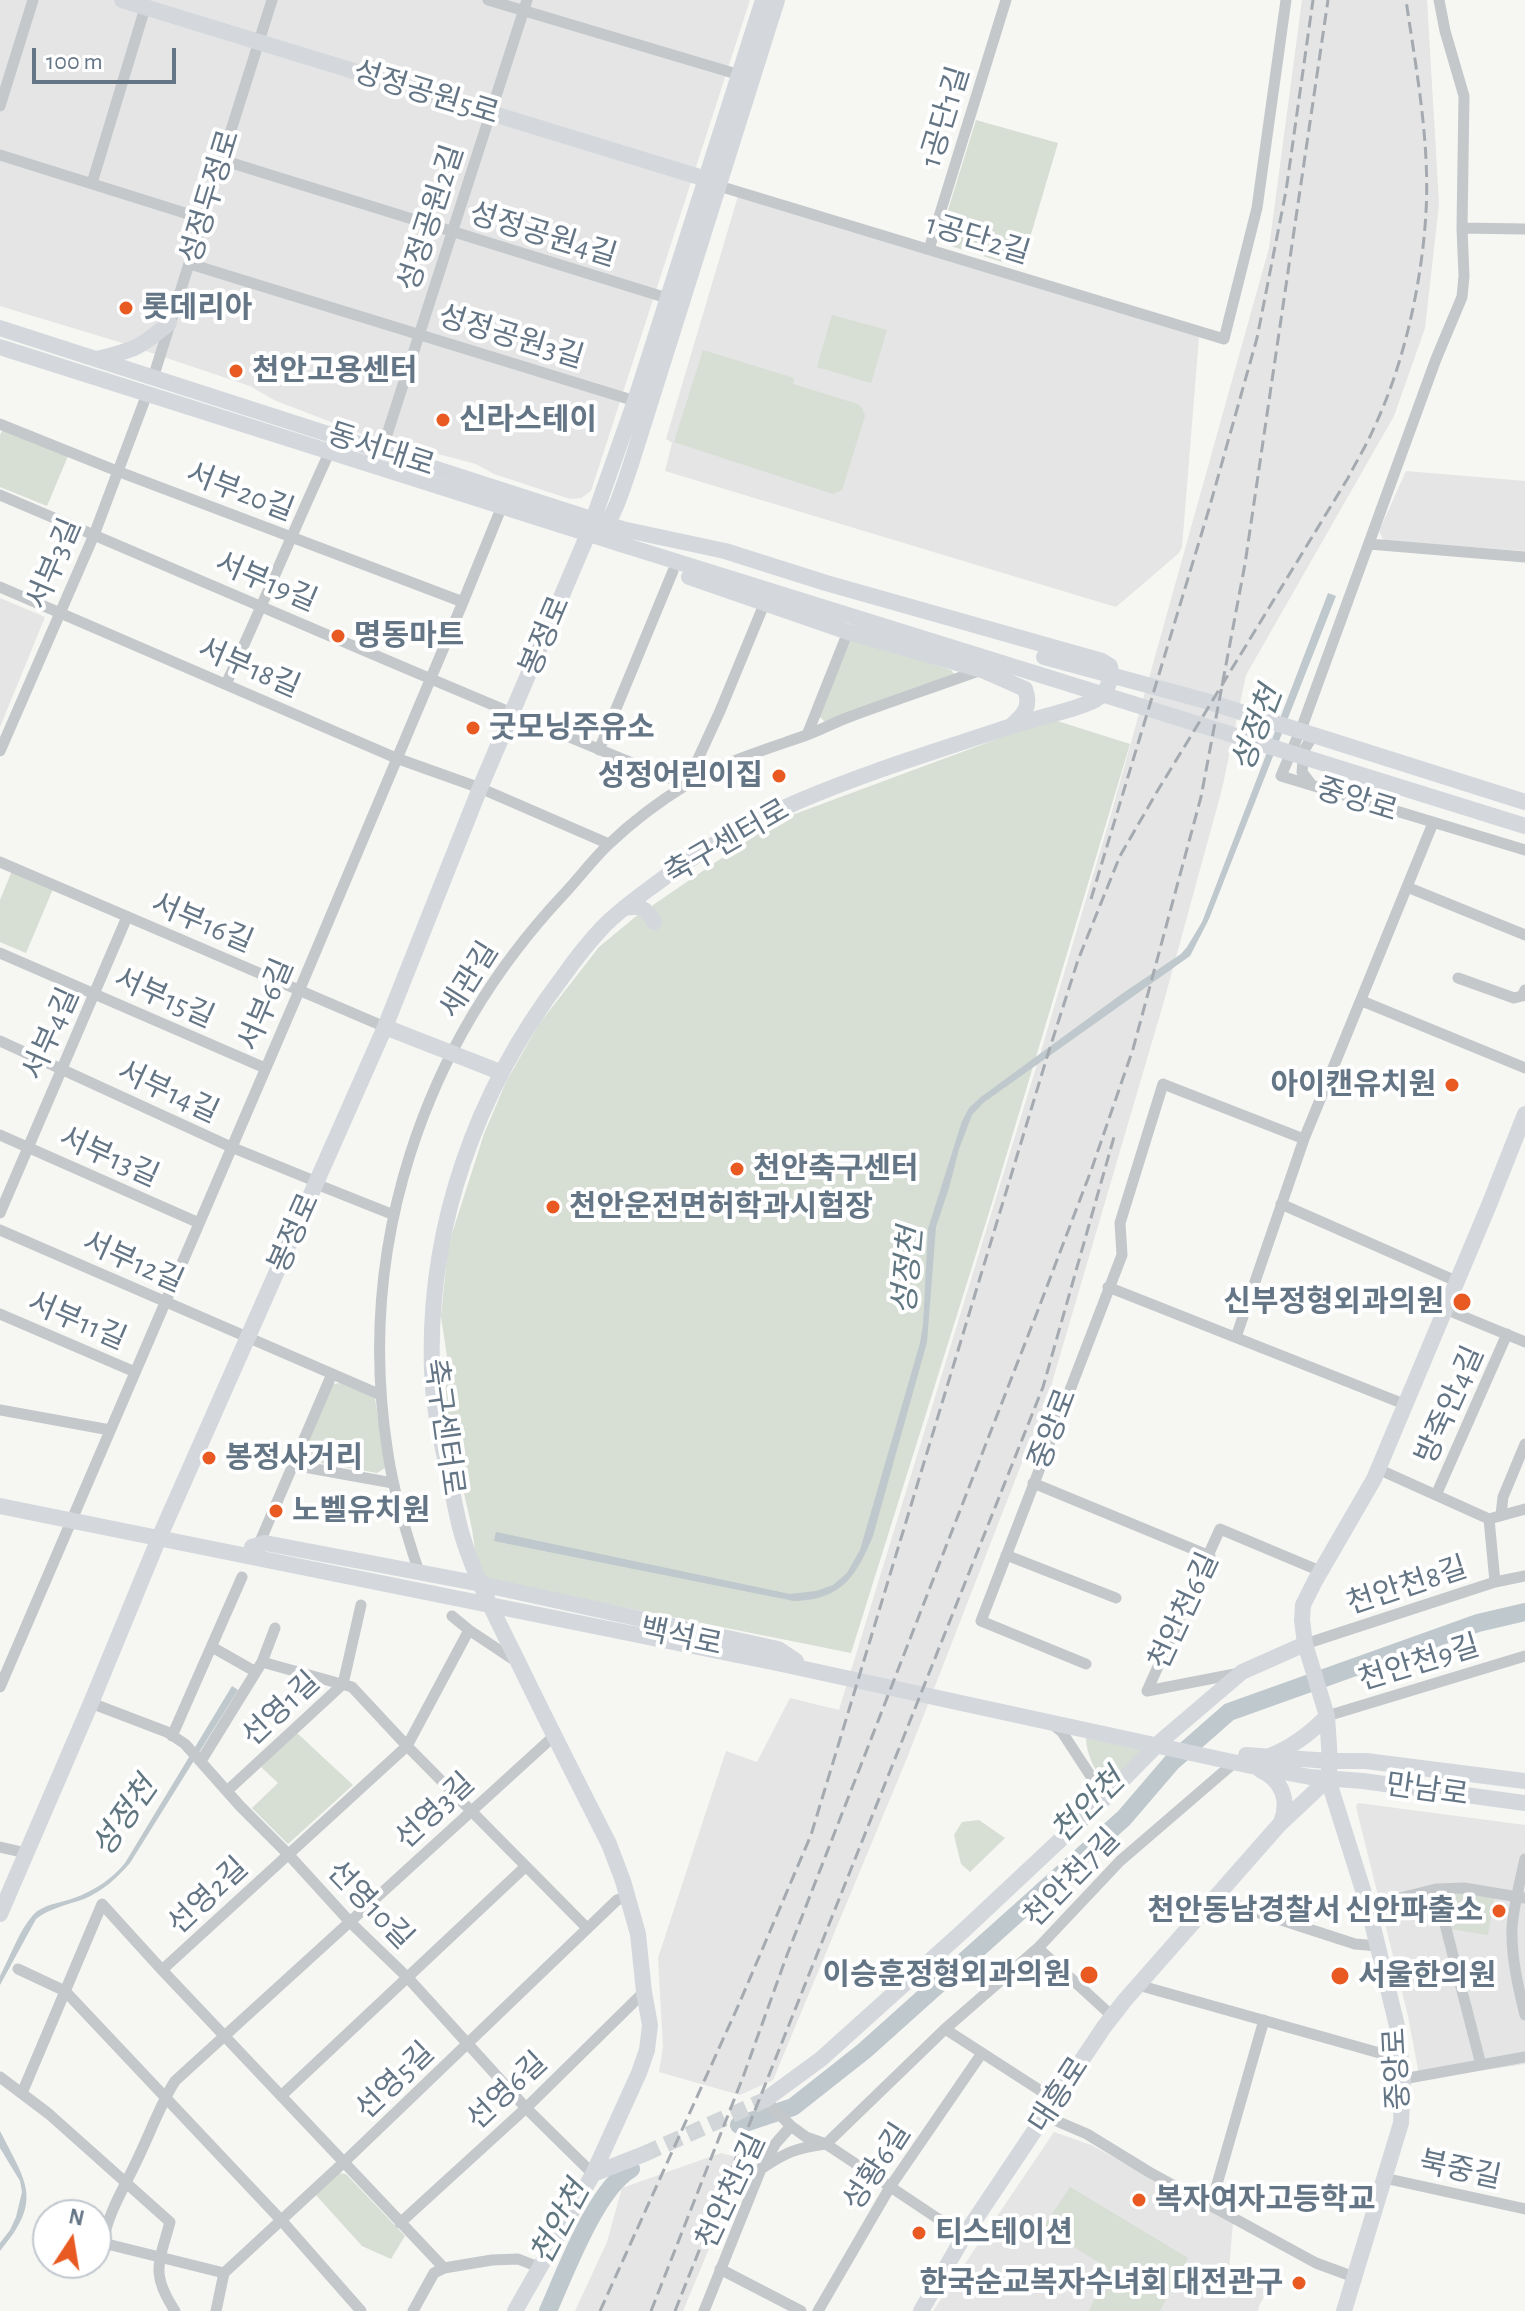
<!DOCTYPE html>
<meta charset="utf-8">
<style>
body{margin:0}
#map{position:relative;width:1525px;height:2311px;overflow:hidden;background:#f6f6f3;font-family:"Alegreya Sans",sans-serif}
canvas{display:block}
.north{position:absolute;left:32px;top:2199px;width:80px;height:80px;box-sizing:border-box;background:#fff;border:2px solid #c1c8ce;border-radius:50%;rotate:12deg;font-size:22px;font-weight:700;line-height:32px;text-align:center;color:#647585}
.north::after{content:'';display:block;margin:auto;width:28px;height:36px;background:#e85a21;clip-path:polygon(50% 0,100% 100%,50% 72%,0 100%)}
.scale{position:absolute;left:32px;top:48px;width:144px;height:36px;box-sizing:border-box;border:4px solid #647585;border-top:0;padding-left:10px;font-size:24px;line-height:28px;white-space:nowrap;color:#647585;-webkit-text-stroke:6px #fff;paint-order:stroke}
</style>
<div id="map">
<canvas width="1525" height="2311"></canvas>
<div class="north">N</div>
<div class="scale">100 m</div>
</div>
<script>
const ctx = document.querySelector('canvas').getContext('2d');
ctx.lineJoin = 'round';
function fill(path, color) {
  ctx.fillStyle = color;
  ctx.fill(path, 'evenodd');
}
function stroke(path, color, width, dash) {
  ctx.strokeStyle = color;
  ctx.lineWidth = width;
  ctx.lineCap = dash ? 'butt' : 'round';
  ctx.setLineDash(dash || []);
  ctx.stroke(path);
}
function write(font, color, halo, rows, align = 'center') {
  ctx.font = font + ' "Alegreya Sans","Noto Sans KR",sans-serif';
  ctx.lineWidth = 8;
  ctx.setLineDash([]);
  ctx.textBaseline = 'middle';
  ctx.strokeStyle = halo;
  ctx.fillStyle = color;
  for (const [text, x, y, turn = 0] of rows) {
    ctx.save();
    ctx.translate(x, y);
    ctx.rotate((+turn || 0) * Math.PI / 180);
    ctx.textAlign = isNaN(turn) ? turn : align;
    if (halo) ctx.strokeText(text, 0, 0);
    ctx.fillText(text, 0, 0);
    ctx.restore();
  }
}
fill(new Path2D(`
 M 0,0 L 750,0 L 591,491 L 581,498 L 570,499 L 494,474 L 476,464 L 362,434 L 274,400 L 250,386 L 119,342 L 0,306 Z
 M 1302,0 L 1427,0 L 1439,204 L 1425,328 L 1394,416 L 1246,675 L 1222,789 L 1164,1001 L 1049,1393 L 907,1758 L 773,2080 L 740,2095 L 659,2072 L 663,2047 L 658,1958 L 726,1751 L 757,1762 L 790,1698 L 839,1710 L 1039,1058 L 1108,825 L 1269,248 Z
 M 738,196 L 1199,337 L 1182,547 L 1179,553 L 1116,607 L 665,471 L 672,443 L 666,439 Z
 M 1406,471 L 1525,481 L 1525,551 L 1384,541 L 1379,531 Z
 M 0,598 L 45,617 L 0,727 Z
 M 1358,1803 L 1525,1825 L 1525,2064 L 1420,2080 L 1408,2016 L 1356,1807 Z
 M 1054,2132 L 1091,2145 L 1233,2222 L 1229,2270 L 1233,2278 L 1240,2282 L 1248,2283 L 1258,2278 L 1260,2285 L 1268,2290 L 1259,2306 L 1258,2311 L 933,2311 Z
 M 721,2153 L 746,2160 L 683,2311 L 575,2311 L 607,2242 L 622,2188 Z`), '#e4e5e4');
fill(new Path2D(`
 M 976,120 L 1058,143 L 1021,268 L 938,242 Z
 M 832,315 L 887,330 L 871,383 L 817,367 Z
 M 703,350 L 794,378 L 793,384 L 858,404 L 862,408 L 865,416 L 842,490 L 833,494 L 674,442 Z
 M 3,429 L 68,456 L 47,506 L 0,487 L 0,435 Z
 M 856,639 L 951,670 L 954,674 L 952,678 L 826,723 L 820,717 L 820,713 L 851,640 Z
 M 1051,719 L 1130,744 L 992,1203 L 851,1653 L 478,1578 C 476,1557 474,1536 469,1515 C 459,1469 444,1420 446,1373 L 449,1370 L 441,1316 L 448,1246 L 484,1134 L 506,1082 L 539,1024 L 599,947 L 634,918 L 776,821 Z
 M 12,871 L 53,889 L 26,953 L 0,942 L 0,900 Z
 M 340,1383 L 373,1395 L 375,1398 L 385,1468 L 377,1473 L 309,1461 L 304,1451 L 333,1384 Z
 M 297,1733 L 353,1785 L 288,1844 L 252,1808 L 278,1783 L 261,1767 Z
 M 1086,1738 L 1143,1750 L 1117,1778 L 1103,1780 C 1094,1770 1086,1752 1086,1738 Z
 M 979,1820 L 1005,1838 L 970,1872 L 961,1864 L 954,1835 L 962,1822 Z
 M 1452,1892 L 1494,1898 L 1488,1935 L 1451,1929 L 1442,1894 Z
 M 339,2173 L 346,2174 L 405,2236 L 391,2259 L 362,2246 L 315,2194 Z
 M 1070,2187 L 1188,2258 L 1160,2311 L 1089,2311 L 1108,2268 L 1043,2228 Z`), '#d7ded4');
fill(new Path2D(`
 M 1328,593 L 1336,596 L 1209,919 L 1190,956 L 983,1103 L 972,1115 L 959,1149 L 949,1188 L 936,1227 L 927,1342 L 873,1536 C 856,1576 842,1600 794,1601 L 494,1541 L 496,1532 L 790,1594 L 816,1591 L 833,1585 L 847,1573 L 860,1550 L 920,1343 L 923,1325 L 928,1229 L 962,1121 L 969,1108 L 981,1097 L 1123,993 L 1181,954 L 1187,947 L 1202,922 Z
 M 232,1686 L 238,1690 L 130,1863 C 117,1878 103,1891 84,1899 C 67,1905 50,1908 36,1919 L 0,1985 L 0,1976 C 10,1957 19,1931 33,1915 C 43,1904 61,1903 74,1898 C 94,1891 112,1879 125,1863 Z
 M 0,2131 C 27,2184 43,2200 0,2251 L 0,2243 L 10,2230 L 16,2217 L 22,2192 L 20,2181 L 0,2148 Z`), '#bec8cd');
stroke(new Path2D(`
 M 739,2125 L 793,2107 L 864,2051 L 1124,1818 L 1172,1762 L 1229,1712 L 1478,1623 L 1525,1612
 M 548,2311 C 565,2273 596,2189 631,2169`), '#bec8cd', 18);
stroke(new Path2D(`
 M 644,2154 L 765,2100`), '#d2d6d8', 16, [16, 8]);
stroke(new Path2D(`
 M 488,0 L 740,75
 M 1439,0 L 1445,31 L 1464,96 L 1462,228 L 1464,276 L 1462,297 L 1436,359 L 1303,724 L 1281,776 L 1525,850
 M 0,106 L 33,0
 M 0,155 L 204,219
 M 222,160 L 667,298
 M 92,183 L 145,8
 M 719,186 L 1224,339 L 1257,208 L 1286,0
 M 1462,228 L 1525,229
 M 929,249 L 1006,0
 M 190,264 L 635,401
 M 153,378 L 272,0
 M 0,424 L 117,471 L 463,602
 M 382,450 L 527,0
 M 0,495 C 229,592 456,692 686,785 L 720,711 L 765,602
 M 1369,544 L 1525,557
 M 0,587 L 396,758 L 480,788 L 609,844
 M 226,684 C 262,607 294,529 330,451
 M 807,735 L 848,632
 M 599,750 L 673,571
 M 0,751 L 94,535 L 147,394
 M 1312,785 L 1302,772 L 1304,750 L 1311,739 L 1318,736
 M 0,862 L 385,1027
 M 1407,887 L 1525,935
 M 0,953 L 265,1068
 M 1458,978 L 1514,998 L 1522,996 L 1525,990
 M 1362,1001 L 1525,1068
 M 0,1041 L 231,1147 L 317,1182
 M 0,1135 L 199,1223
 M 316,1184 L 394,1215
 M 1281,1204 L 1456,1281
 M 0,1213 L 127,917
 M 0,1230 L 381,1395
 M 1108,1287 L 1404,1404
 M 1445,1309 L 1525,1342
 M 0,1314 L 135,1372
 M 1236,1337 L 1304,1139 L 1433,823
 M 0,1410 L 110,1430
 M 293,1465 L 393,1483
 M 1378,1469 L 1489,1519 L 1525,1509
 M 1033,1483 L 1210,1556
 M 1436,1495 L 1507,1334
 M 1501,1515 L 1503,1497 L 1525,1444
 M 1489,1519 L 1495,1582
 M 259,1544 L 332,1374
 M 1006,1555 L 1116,1598
 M 419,1572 C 406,1533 394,1494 388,1454 C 355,1248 422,1045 564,894 C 579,878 593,859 609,844 C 631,823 660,801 686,785 C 723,762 764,750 804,736 C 819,731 833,723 849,717 C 892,701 937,686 981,670
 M 452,1616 L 469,1630 L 517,1662
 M 1305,1644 L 1495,1582 L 1525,1576
 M 212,1647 L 256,1672
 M 262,1662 L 352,1687 L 407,1746 L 587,1928
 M 1086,1664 L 981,1621 L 1122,1255 L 1120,1223 L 1163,1084 L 1304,1139
 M 0,1687 L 299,991 L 463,602 L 502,506
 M 1147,1691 L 1220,1529 L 1320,1571
 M 1147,1691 L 1240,1673
 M 91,1703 L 167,1732 L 185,1744 L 240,1806 L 288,1854 L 350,1922 L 408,1978 L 526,2108 L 593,2174
 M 1327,1716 L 1525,1656
 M 1052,1724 L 1062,1732 L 1105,1798
 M 172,1736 L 242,1577
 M 201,1761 L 262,1662 L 275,1628
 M 227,1791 L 343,1684 L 361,1605
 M 0,1847 L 26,1853
 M 1525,1859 C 1520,1881 1514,1904 1512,1927 C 1511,1956 1518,1987 1525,2015
 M 1436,1889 L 1481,2065
 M 1219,1895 L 1241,1907 L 1355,1944 L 1378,1946
 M 1368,1906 L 1436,1889 L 1464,1888 L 1525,1898
 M 1038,1948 L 1112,2016
 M 18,1969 L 65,1991 L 281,2220 L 361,2311
 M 162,1970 L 444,2268
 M 1138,1985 L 1401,2059
 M 945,2029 L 1055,2100
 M 0,2077 L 49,2114 L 170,2222 C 159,2263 150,2273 175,2311
 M 1403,2079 L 1525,2057
 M 22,2093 L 102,1904 L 162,1970 L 407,1746 L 469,1630
 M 281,2096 L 525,1867
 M 1045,2116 L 1087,2134 L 1149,2172 L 1316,2263 L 1354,2277
 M 791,2126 L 806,2137 L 826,2144 L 964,2236
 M 761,2169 C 786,2152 796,2148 826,2144 L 945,2029 L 1038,1948 L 1120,1861 L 1235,1762
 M 1384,2178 L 1525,2209
 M 1211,2205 L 1264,2020
 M 400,2223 L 526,2108 L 644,1992
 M 720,2269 L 801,2311
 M 224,2273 L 103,2243 C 108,2211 126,2185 139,2156 C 151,2131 160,2105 175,2081 L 554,1736
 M 216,2311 L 224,2273 L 343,2163 L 617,1900 L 626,1897
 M 413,2311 L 434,2273 L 444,2268 L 492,2260 L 518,2259 L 541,2268
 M 704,2311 L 761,2169 L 776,2143 L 791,2126 L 765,2100
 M 818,2311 L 890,2187 L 982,2053`), '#c4c8cb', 11);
stroke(new Path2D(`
 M 122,0 L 706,179
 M 0,328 L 632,532
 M 0,347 L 617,543 L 1525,826
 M 97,359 C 134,350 140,348 169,323
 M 601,533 C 616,513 623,487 631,464 L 777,0
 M 689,577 L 848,632 L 982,670 L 1025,689 C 1031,706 1025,714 1012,725
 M 1044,657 L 1206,701 L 1525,802
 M 624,908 C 641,905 646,908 654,922
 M 385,1027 L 500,1072
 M 0,1506 L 777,1663 L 1251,1766 L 1310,1777 L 1363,1781 L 1525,1803
 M 252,1547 L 265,1543 L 481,1584 L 778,1649 L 796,1661
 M 1246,1755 L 1330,1761 L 1366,1761 L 1525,1781
 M 1270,1756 C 1292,1747 1310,1734 1327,1716
 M 1260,1770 C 1282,1780 1290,1800 1281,1823
 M 0,1914 L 91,1703 L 159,1538 L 385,1027 L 480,788 L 588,534 L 635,401 L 763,0
 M 765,2100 L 821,2059 L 962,1932 L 1105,1798 L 1161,1741 L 1242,1672 L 1305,1644
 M 593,2174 L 644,2154
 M 515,2311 L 593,2174 L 639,2073 L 647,2050 L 650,2025 L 644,1992 L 638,1934 L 623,1881 L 609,1844 C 579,1785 549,1726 520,1666 C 499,1623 476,1581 462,1535 C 457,1518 454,1499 450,1481 C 442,1445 433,1408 432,1371 C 427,1228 476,1091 562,978 C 574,961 587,944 602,928 C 618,911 638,897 657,883 C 758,806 864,775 981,736 C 1004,728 1027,721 1050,715 C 1065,711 1081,707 1095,700 C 1107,693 1113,679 1110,666 L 1102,661 L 826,583 L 725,551 L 622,529
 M 921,2311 L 964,2236 L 1104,2027 L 1125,2000 L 1279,1825 L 1328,1779
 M 1344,2311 L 1401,2123 L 1403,2079 L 1397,2026 L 1368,1906 L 1328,1779 L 1330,1761 L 1327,1716 L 1305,1644 L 1302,1620 L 1303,1605 L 1315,1581 L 1374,1479 L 1489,1205 L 1525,1114`), '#d4d8dd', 16);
stroke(new Path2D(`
 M 1091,899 L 1209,509 L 1257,338 L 1286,191 L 1313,0
 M 600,2311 L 739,2004 L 811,1835 L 1047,1057 L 1078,960 L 1120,856 L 1158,790 L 1348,478 C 1356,462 1366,446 1373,430 C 1404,365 1422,283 1426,212 C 1430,141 1416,69 1406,0
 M 651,2311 L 743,2077 L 787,1955 L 1038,1310 L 1092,1168 L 1133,1049 L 1201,797 L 1245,564 L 1328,0
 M 675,2311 L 1043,1387 L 1114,1137`), '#a4aab0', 3, [12, 6]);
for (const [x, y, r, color] of [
 [126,308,8,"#e85a21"],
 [236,371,8,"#e85a21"],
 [443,420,8,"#e85a21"],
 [338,636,8,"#e85a21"],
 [473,728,8,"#e85a21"],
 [779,776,8,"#e85a21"],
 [1452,1085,8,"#e85a21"],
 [737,1169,8,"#e85a21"],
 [553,1207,8,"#e85a21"],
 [1462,1302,10,"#e85a21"],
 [209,1458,8,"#e85a21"],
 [276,1511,8,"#e85a21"],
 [1499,1911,8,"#e85a21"],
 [1089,1975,10,"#e85a21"],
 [1340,1976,10,"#e85a21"],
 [1139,2200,8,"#e85a21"],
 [919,2233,8,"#e85a21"],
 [1299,2283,8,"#e85a21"]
]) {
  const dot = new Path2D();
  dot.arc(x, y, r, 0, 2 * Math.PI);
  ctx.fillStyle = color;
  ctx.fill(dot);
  stroke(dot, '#fff', 3);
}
write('30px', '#647585', '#fff', [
 ["성정공원5로",426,93,17],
 ["1공단1길",945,117,-73],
 ["성정두정로",210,197,-73],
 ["성정공원2길",431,218,-72],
 ["성정공원4길",543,235,17],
 ["1공단2길",978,239,17],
 ["성정공원3길",511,337,17],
 ["동서대로",381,450,18],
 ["서부20길",240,492,21],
 ["서부3길",54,564,-67],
 ["서부19길",266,582,23],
 ["봉정로",545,636,-67],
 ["서부18길",249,668,23],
 ["중앙로",1357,800,17],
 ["축구센터로",727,842,-30],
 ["서부16길",202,923,23],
 ["세관길",469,980,-58],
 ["서부15길",164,998,24],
 ["서부6길",266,1005,-67],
 ["서부4길",51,1034,-66],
 ["서부14길",168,1092,25],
 ["서부13길",109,1157,24],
 ["봉정로",294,1233,-66],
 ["서부12길",133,1262,24],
 ["서부11길",77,1321,23],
 ["방죽안4길",1450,1405,-66],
 ["축구센터로",444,1427,82],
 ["중앙로",1053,1429,-69],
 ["천안천8길",1407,1586,-18],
 ["천안천6길",1184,1611,-65],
 ["백석로",681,1637,12],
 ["천안천9길",1419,1663,-17],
 ["선영1길",281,1709,-43],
 ["만남로",1427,1790,8],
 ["선영3길",435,1811,-43],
 ["천안천7길",1072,1878,-46],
 ["선영2길",208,1896,-43],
 ["선영10길",370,1905,46],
 ["중앙로",1397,2069,-93],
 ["선영5길",395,2081,-44],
 ["선영6길",507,2091,-43],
 ["대흥로",1059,2095,-57],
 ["성황6길",877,2167,-57],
 ["북중길",1460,2170,12],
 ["천안천5길",731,2191,-65]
]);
write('bold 30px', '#647585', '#fff', [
 ["롯데리아",142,308],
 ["천안고용센터",252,371],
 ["신라스테이",459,420],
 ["명동마트",354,636],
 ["굿모닝주유소",489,728],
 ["성정어린이집",763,776,"right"],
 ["아이캔유치원",1436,1085,"right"],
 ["천안축구센터",753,1169],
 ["천안운전면허학과시험장",569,1207],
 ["신부정형외과의원",1444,1302,"right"],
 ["봉정사거리",225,1458],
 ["노벨유치원",292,1511],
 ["천안동남경찰서 신안파출소",1483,1911,"right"],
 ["이승훈정형외과의원",1071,1975,"right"],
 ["서울한의원",1358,1976],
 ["복자여자고등학교",1155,2200],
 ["티스테이션",935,2233],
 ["한국순교복자수녀회 대전관구",1283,2283,"right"]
], 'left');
write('italic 32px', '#607782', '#fff', [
 ["성정천",1257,729,-69],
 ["성정천",908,1271,-85],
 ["천안천",1088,1806,-45],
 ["성정천",125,1817,-55],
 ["천안천",560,2223,-62]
]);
</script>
